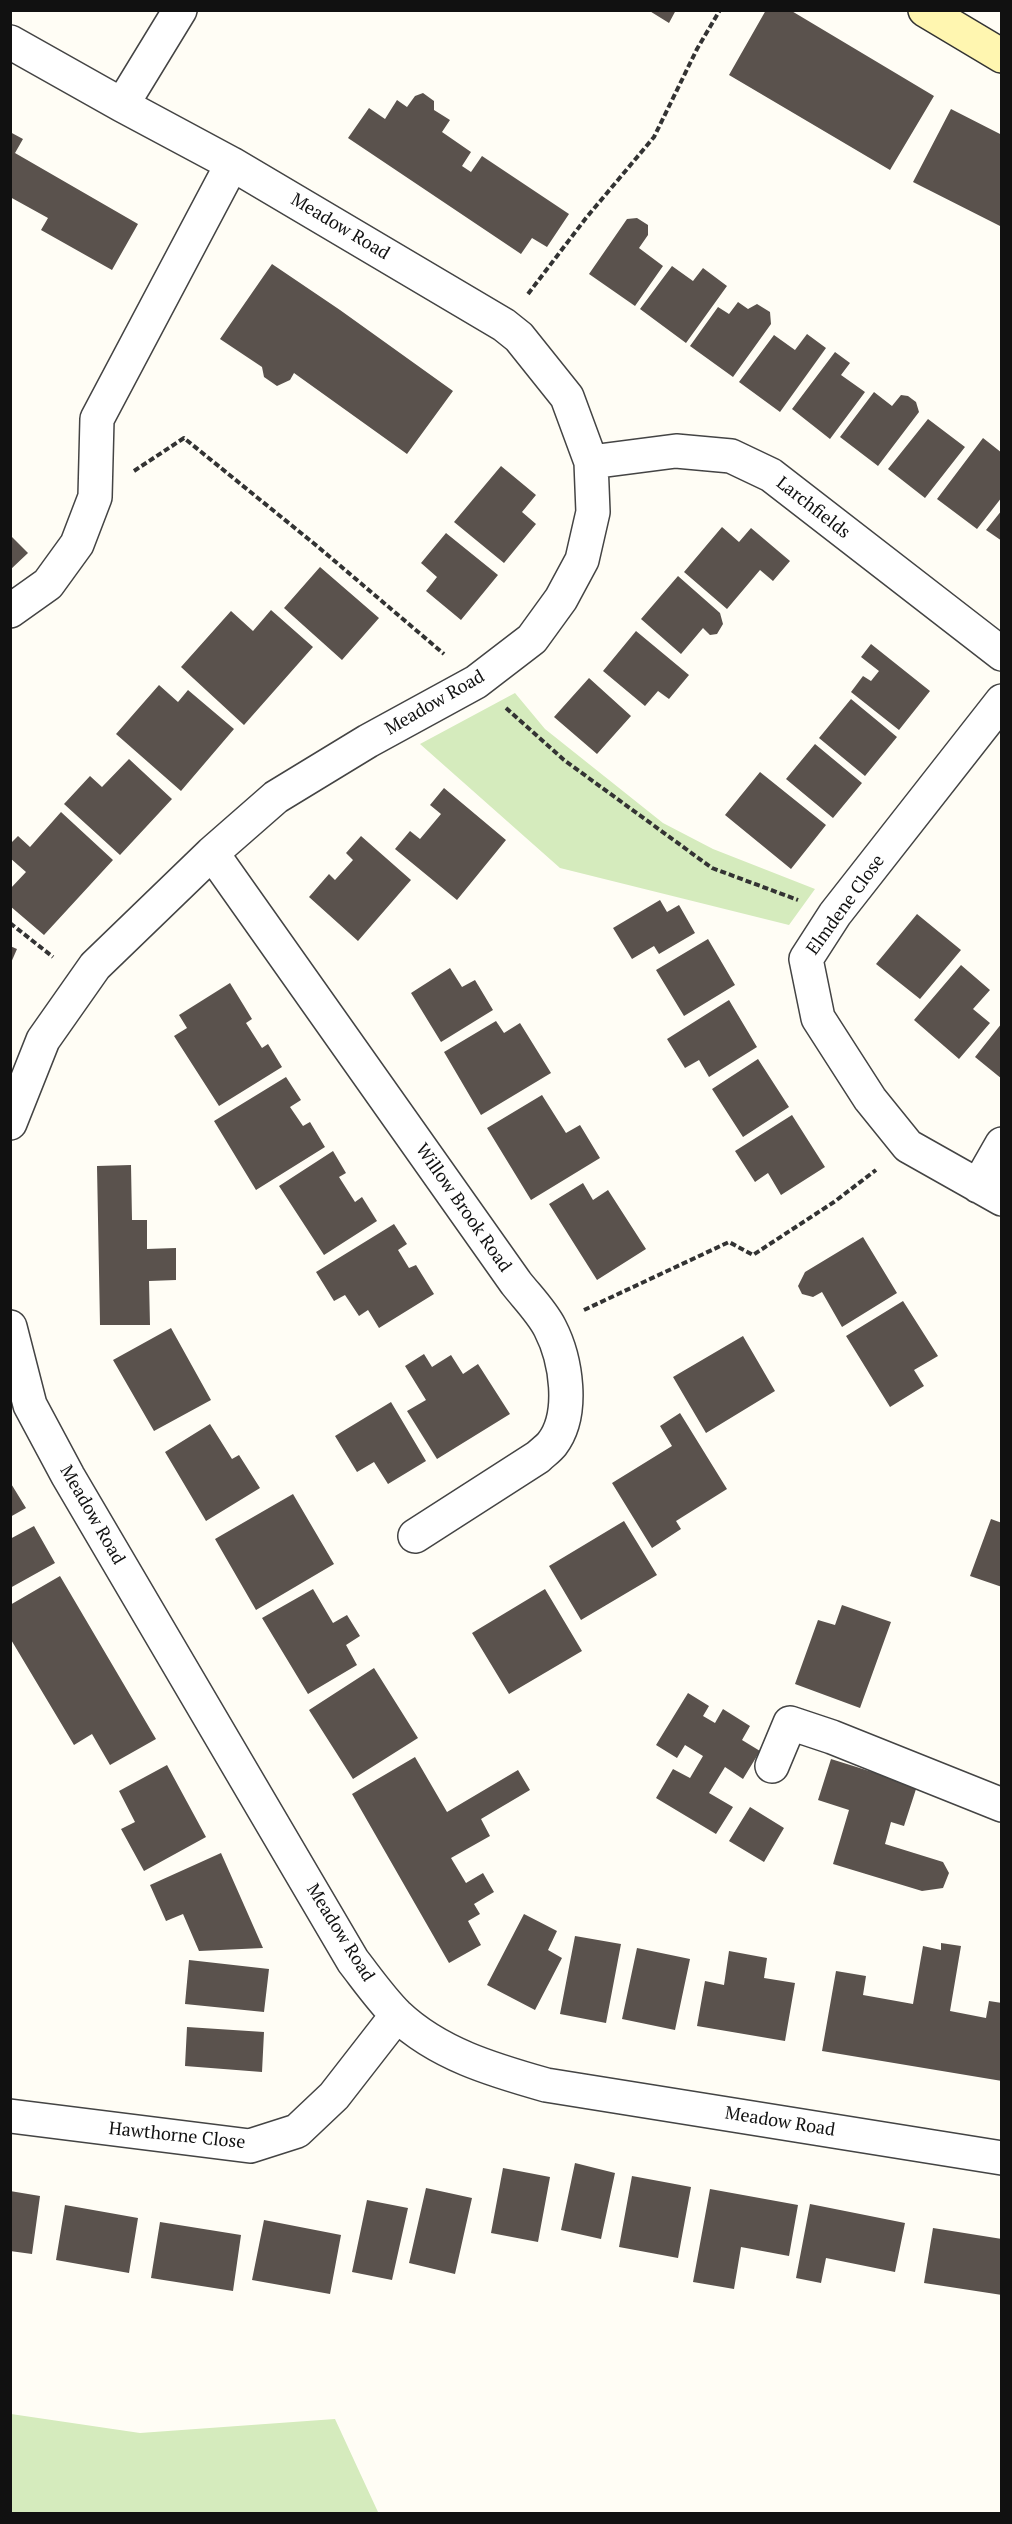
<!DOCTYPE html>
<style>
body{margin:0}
#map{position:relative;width:1012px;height:2524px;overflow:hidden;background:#fffdf5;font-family:"PT Serif",serif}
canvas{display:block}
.frame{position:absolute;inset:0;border:12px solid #111;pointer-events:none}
</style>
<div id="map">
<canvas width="1012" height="2524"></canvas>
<div class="frame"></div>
</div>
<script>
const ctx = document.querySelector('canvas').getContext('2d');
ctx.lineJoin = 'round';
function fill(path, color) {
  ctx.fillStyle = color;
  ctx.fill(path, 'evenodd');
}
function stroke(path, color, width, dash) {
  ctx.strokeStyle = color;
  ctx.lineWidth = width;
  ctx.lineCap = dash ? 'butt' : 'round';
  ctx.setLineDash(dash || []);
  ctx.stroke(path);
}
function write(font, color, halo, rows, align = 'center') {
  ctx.font = font + ' "PT Serif",serif';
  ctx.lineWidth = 6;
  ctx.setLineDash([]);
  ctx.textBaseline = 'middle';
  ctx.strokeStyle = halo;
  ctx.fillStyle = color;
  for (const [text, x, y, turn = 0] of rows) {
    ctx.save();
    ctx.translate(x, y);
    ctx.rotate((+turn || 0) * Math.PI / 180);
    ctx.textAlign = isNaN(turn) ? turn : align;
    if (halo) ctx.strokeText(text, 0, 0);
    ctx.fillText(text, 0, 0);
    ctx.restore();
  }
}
fill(new Path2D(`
 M 515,693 L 545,729 L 663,823 L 713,849 L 815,889 L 789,925 L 560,868 L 420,744 Z
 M 11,2414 L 140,2433 L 335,2419 L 378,2512 L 11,2513 Z`), '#d5ebbd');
fill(new Path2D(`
 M 648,10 L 676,10 L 669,23 Z
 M 766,10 L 790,10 L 934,96 L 890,170 L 729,75 Z
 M 423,93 L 434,101 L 434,110 L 450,120 L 442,132 L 471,152 L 462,166 L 471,172 L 482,156 L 569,214 L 547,247 L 532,238 L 521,254 L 348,138 L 369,108 L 385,119 L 397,100 L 407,107 L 415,96 Z
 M 951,109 L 1002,135 L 1002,227 L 913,182 Z
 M 10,132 L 23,139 L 15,153 L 138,224 L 112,270 L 41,230 L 48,218 L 10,197 Z
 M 637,218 L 648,225 L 648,235 L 639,248 L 663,266 L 635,306 L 589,274 L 627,219 Z
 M 272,264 L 340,310 L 453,391 L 407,454 L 294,373 L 290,380 L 277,386 L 264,377 L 262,367 L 220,339 Z
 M 672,266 L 693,281 L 703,268 L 727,286 L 686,343 L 640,309 Z
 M 738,302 L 748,309 L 757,304 L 770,312 L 771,324 L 733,377 L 690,346 L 718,307 L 729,314 Z
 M 807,334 L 826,348 L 780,412 L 739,382 L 774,335 L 795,350 Z
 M 835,352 L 850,363 L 841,375 L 865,392 L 830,439 L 792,409 Z
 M 874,392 L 892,406 L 901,395 L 908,396 L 916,402 L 919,412 L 878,466 L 840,437 Z
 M 928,419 L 965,447 L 925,498 L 888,469 Z
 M 983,438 L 1002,453 L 1002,497 L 977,529 L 937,499 Z
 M 501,466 L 536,495 L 522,512 L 536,524 L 504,563 L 454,522 Z
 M 1002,510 L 1002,541 L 986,530 Z
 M 722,527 L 739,542 L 751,528 L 790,561 L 773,581 L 760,570 L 727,609 L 684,572 Z
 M 446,533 L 498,575 L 461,620 L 426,591 L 437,577 L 421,563 Z
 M 10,535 L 28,553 L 10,570 Z
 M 320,567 L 379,618 L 342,660 L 284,608 Z
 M 678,576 L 720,613 L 723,624 L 717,634 L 710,635 L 703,628 L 681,654 L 641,619 Z
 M 271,610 L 313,647 L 244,725 L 181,667 L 231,611 L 253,631 Z
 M 636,631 L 689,675 L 669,699 L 658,691 L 645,706 L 603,671 Z
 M 871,644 L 930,691 L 899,730 L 851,692 L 863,676 L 871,681 L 879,671 L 861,657 Z
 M 589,678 L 631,716 L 597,754 L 554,717 Z
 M 159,685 L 178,702 L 188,690 L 234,729 L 181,791 L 116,734 Z
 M 851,699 L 897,737 L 865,776 L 819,738 Z
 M 815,744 L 862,783 L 833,818 L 786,779 Z
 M 129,759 L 172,799 L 120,855 L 64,804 L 90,776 L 102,787 Z
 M 760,772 L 826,825 L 791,869 L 725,815 Z
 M 444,788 L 506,840 L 457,900 L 395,849 L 410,831 L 420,839 L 441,814 L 430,805 Z
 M 61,812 L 113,860 L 44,935 L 10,906 L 10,889 L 26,872 L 10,858 L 10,844 L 18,836 L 30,847 Z
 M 361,836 L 411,880 L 358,941 L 309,897 L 329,874 L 335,880 L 353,860 L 346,853 Z
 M 660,900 L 667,912 L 679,905 L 695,933 L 659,954 L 654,946 L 632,959 L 613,928 Z
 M 917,914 L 961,950 L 920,999 L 876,964 Z
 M 708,939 L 735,985 L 684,1016 L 656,970 Z
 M 10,946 L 17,949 L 10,965 Z
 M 961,965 L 990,990 L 973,1009 L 990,1023 L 959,1059 L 914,1020 Z
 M 450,968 L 462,987 L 475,980 L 493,1010 L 441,1042 L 411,993 Z
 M 230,983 L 252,1019 L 246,1023 L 262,1048 L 268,1044 L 282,1067 L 219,1106 L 174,1036 L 187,1028 L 179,1015 Z
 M 729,1000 L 757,1047 L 709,1077 L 699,1060 L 685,1068 L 667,1039 Z
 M 496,1021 L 504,1033 L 520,1023 L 551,1073 L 481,1115 L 444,1052 Z
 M 1002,1023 L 1002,1079 L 975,1057 Z
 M 758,1059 L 789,1107 L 743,1137 L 712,1089 Z
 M 286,1077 L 301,1100 L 290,1107 L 303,1126 L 310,1122 L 325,1147 L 256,1190 L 214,1121 Z
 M 542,1095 L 566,1133 L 580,1125 L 600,1158 L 531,1200 L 487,1128 Z
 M 792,1115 L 825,1167 L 781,1195 L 768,1173 L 755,1182 L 735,1151 Z
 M 333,1151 L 346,1173 L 339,1177 L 355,1202 L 362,1197 L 377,1221 L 324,1255 L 279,1186 Z
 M 131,1165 L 132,1220 L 147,1220 L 147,1249 L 176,1248 L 176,1280 L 149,1281 L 150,1325 L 100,1325 L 97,1166 Z
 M 583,1183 L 593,1200 L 608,1190 L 646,1249 L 597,1280 L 549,1204 Z
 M 394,1224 L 407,1244 L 398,1250 L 409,1268 L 416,1265 L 434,1294 L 379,1328 L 368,1310 L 359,1316 L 345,1295 L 334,1301 L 316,1272 Z
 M 863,1237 L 897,1293 L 842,1327 L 822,1292 L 813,1297 L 802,1294 L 798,1286 L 805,1272 Z
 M 903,1301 L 938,1356 L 914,1370 L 924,1386 L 890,1407 L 846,1336 Z
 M 171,1328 L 211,1400 L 154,1431 L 113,1360 Z
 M 743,1336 L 775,1391 L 706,1433 L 673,1377 Z
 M 424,1354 L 432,1367 L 451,1355 L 463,1374 L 478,1364 L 510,1414 L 437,1459 L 407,1411 L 426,1400 L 405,1366 Z
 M 391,1402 L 426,1461 L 388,1484 L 374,1462 L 357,1472 L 335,1436 Z
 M 680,1413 L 727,1489 L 676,1521 L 681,1529 L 652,1548 L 612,1483 L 672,1446 L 660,1426 Z
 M 210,1424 L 232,1459 L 239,1455 L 260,1488 L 206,1521 L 165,1452 Z
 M 10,1482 L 26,1508 L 10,1517 Z
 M 293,1494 L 334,1564 L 256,1610 L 215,1539 Z
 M 991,1519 L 1002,1523 L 1002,1587 L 970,1576 Z
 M 624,1521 L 657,1575 L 581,1620 L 549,1566 Z
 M 34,1526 L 55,1563 L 10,1588 L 10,1539 Z
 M 60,1576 L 156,1739 L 110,1765 L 92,1734 L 74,1745 L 10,1638 L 10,1605 Z
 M 313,1589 L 333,1623 L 347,1615 L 360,1636 L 346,1645 L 357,1665 L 308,1694 L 262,1618 Z
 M 545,1589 L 582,1651 L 509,1694 L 472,1633 Z
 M 842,1605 L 891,1622 L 860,1708 L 795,1684 L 818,1620 L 835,1625 Z
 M 374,1668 L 418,1738 L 353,1779 L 309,1710 Z
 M 688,1693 L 709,1706 L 703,1716 L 715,1723 L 723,1709 L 750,1726 L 742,1740 L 760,1751 L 743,1779 L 725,1767 L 709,1793 L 733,1807 L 716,1834 L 656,1798 L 673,1769 L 690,1778 L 703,1756 L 685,1745 L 677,1758 L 656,1745 Z
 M 415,1757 L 447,1812 L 518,1770 L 530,1790 L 481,1819 L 490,1836 L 451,1858 L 466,1883 L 483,1873 L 494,1892 L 474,1904 L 480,1914 L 468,1921 L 481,1945 L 449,1963 L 352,1794 Z
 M 831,1759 L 917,1786 L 904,1826 L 891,1822 L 885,1844 L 943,1862 L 949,1873 L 943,1888 L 922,1891 L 833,1864 L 849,1810 L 818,1800 Z
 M 167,1765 L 206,1837 L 144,1871 L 121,1829 L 135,1822 L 119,1791 Z
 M 750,1807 L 784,1828 L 764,1862 L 729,1841 Z
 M 221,1853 L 263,1948 L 199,1951 L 183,1914 L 166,1921 L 150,1885 Z
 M 524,1914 L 557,1931 L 548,1950 L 562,1958 L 535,2010 L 487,1985 Z
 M 575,1936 L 621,1944 L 606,2023 L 560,2014 Z
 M 941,1943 L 961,1946 L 950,2011 L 986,2018 L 989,2001 L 1002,2003 L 1002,2081 L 822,2051 L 836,1971 L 866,1976 L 863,1995 L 913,2004 L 923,1946 L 941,1950 Z
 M 637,1948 L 690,1959 L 675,2030 L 622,2019 Z
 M 729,1951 L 767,1958 L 764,1978 L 795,1983 L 785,2041 L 697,2026 L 705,1981 L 724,1985 Z
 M 189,1960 L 269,1969 L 264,2012 L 185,2004 Z
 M 187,2027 L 264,2032 L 262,2072 L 185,2066 Z
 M 575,2163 L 615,2173 L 601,2239 L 561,2230 Z
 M 503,2168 L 550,2177 L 538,2242 L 491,2233 Z
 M 632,2176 L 691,2187 L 678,2258 L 619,2247 Z
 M 426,2188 L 472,2198 L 455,2274 L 409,2263 Z
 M 710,2189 L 798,2205 L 789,2256 L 741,2247 L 734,2289 L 693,2282 Z
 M 10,2191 L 40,2196 L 32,2254 L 10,2251 Z
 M 367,2200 L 408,2208 L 392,2280 L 352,2272 Z
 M 810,2204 L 905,2223 L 895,2272 L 826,2258 L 821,2283 L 796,2278 Z
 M 65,2205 L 138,2218 L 129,2273 L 56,2260 Z
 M 264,2220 L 341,2235 L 330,2294 L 252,2280 Z
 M 160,2222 L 241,2235 L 233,2291 L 151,2278 Z
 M 933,2228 L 1002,2239 L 1002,2295 L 924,2283 Z`), '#5a524d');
const street = new Path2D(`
 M 10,42 L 122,105 L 232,164 L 504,325 L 519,337 L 567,397 L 591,462 L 593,512 L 582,560 L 561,599 L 532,639 L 476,682 L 368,741 L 276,797 L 212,853 L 95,966 L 43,1040 L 10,1123
 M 122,105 L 180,10
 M 591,462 L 676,451 L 731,456 L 771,475 L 1002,654
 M 10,611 L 48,584 L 77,544 L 95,497 L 97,419 L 232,164
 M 1002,701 L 835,914 L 806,959 L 818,1018 L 870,1099 L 908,1146 L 1002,1199
 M 212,853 L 516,1283 C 527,1297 542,1312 550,1328 C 566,1359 575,1414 552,1444 C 548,1449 542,1453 538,1457 L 415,1536
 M 978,1186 L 1002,1144
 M 10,1327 L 30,1405 L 68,1476 L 353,1961 C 367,1979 381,1999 397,2015 C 438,2054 493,2070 546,2085 L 1002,2158
 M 772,1766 L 790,1723 L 832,1737 L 1002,1805
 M 10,2116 L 250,2146 L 297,2131 L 334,2096 L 397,2015`);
const secondary = new Path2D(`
 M 925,10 L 1002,56`);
stroke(street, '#444', 36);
stroke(secondary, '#333', 36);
stroke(new Path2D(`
 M 528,294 L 586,218 L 654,137 L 697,49 L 720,10
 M 134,471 L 184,438 L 317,546 L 444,654
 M 506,708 L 564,760 L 712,868 L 798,900
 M 10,923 L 53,957
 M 584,1310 L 729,1242 L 753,1255 L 834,1202 L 876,1170`), '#333', 4, [6, 3]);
stroke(street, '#fff', 33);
stroke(secondary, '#fff6b0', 33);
write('18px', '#111', '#fff', [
 ["Meadow Road",340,227,31],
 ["Larchfields",813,508,38],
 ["Meadow Road",435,703,-30],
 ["Elmdene Close",846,905,-54],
 ["Willow Brook Road",463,1208,55],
 ["Meadow Road",92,1515,60],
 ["Meadow Road",340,1933,58],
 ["Meadow Road",780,2122,9],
 ["Hawthorne Close",177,2136,6]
]);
</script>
